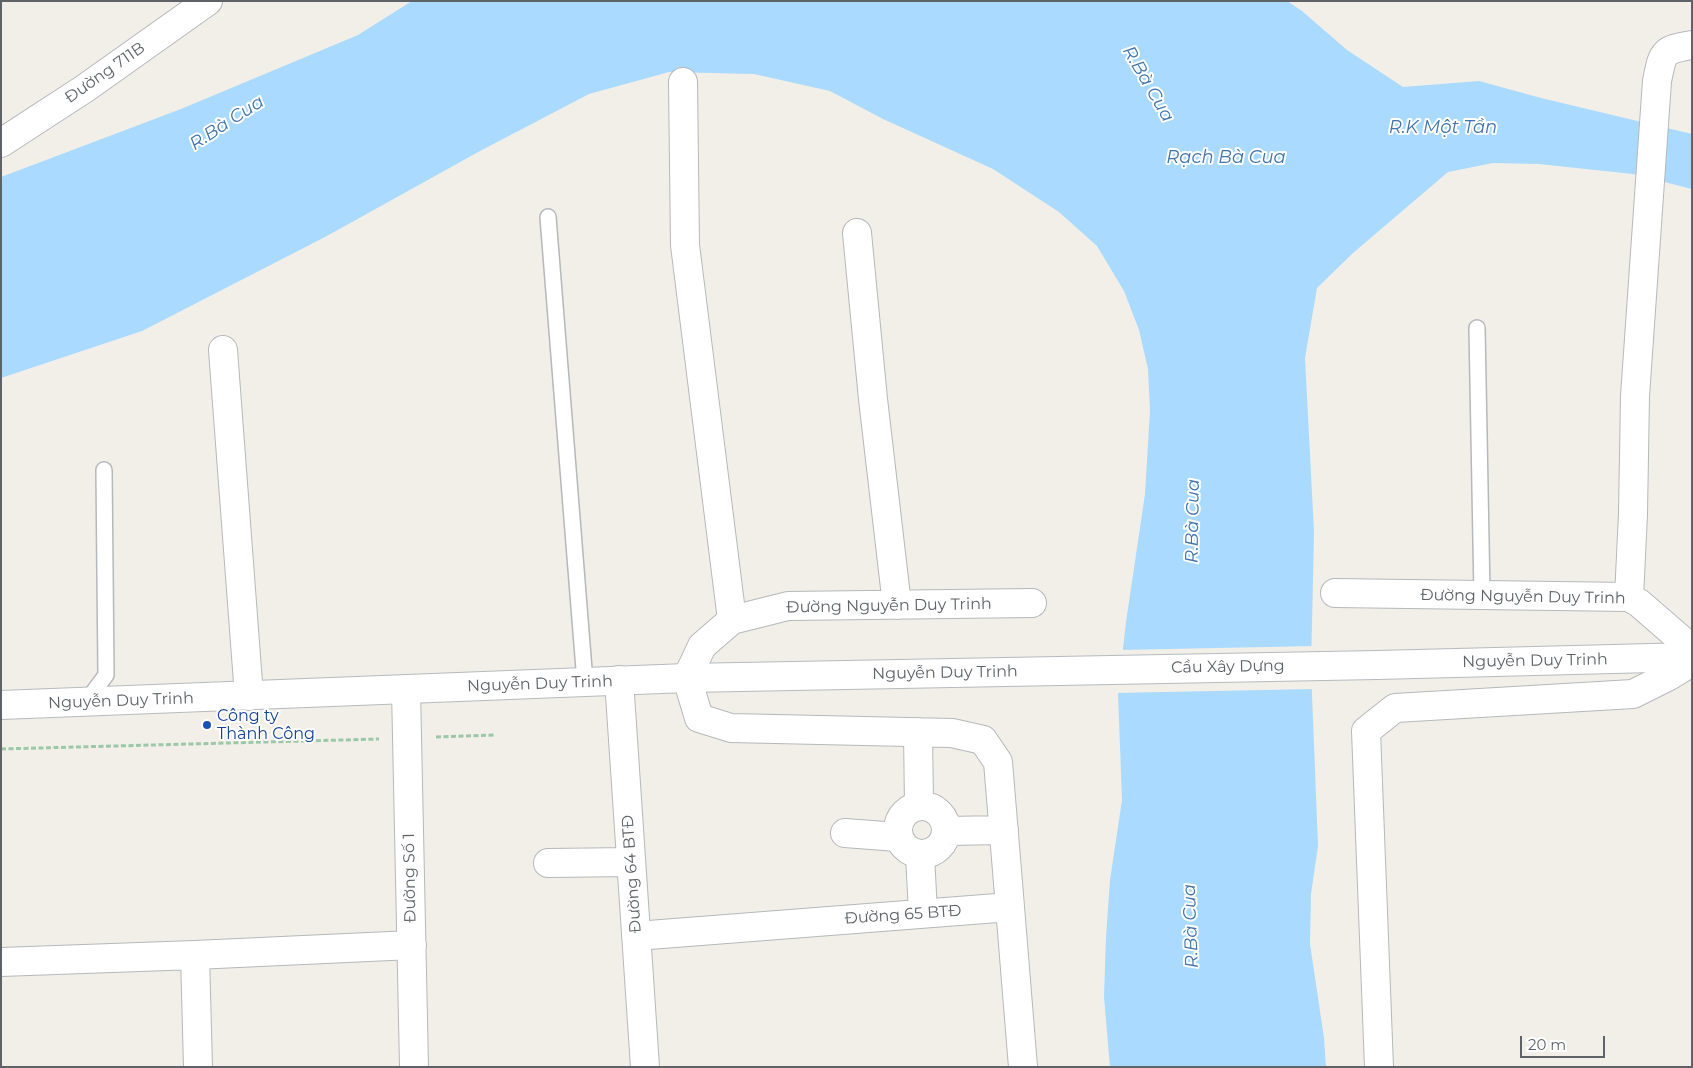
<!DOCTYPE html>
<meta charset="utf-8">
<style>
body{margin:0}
#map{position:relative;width:1693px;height:1068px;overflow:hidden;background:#f1efe8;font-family:Montserrat,sans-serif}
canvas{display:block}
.frame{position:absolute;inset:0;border:2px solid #5f6368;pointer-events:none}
.scale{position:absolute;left:1520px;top:1036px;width:85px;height:22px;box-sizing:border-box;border:2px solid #5f6368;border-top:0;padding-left:6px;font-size:15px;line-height:18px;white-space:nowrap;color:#5f6368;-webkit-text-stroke:4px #fff;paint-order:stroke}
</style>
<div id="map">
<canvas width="1693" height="1068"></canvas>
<div class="frame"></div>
<div class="scale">20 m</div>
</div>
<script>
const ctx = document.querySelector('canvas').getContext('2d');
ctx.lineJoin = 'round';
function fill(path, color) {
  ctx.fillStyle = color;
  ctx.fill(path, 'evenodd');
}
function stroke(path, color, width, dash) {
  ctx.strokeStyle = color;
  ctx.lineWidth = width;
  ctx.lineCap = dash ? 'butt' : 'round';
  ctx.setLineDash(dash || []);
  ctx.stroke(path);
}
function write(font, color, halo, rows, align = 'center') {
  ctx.font = font + ' Montserrat,sans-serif';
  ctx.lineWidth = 4;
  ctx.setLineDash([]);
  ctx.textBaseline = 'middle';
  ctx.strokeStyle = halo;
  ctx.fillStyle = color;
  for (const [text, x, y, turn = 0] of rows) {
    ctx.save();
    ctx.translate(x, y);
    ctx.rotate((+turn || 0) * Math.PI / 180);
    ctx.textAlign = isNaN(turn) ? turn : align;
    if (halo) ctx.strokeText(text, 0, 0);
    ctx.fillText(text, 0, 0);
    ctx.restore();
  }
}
fill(new Path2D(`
 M 412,1 L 1287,1 L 1302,11 L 1347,50 L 1403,87 L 1479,81 L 1541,98 L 1692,134 L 1692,189 L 1633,174 L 1539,164 L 1493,163 L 1448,172 L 1353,253 L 1317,288 L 1305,358 L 1314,532 L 1311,669 L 1318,846 L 1311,894 L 1310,944 L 1324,1038 L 1326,1067 L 1110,1067 L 1104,997 L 1106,937 L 1110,880 L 1122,800 L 1118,693 L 1126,622 L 1145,494 L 1150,411 L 1148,369 L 1139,330 L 1124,291 L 1097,246 L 1059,212 L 993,169 L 883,119 L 830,91 L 754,74 L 669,72 L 589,94 L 480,151 L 325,237 L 142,331 L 1,378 L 1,177 L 181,109 L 358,35 Z`), '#aadaff');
fill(new Path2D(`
 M 1314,646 L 1314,689 L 1115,693 L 1120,650 Z`), '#f1efe8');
const service = new Path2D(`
 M 548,217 L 585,682
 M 1477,328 L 1482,595
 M 86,702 L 106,675 L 104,470`);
const minor = new Path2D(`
 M 683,82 L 685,245 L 732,620
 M 1,143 L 84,89 L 208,1
 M 857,233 L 873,399 L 897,605
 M 223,350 L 249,696
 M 1335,593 L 1629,597 L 1639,603 L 1692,649
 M 1629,597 L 1633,514 L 1635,396 L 1657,81 C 1663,52 1662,50 1692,45
 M 619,680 L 645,1067
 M 406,689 L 414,1067
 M 918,732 L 919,806
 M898 830a24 24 0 1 1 48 0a24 24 0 1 1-48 0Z
 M 946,831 L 1004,830
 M 845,833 L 898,837
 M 920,855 L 923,913
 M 548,863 L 631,862
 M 1010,907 L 998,762 L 983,740 L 952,733 L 731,728 L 699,718 L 687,678 L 702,646 L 732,620 L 788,606 L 1032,603
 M 636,936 L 1010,907 L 1023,1067
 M 195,955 L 198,1067
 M 1,962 L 195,955 L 412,945
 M 1379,1067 L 1366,731 L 1395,708 L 1633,694 L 1669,676 L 1692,662`);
const secondary = new Path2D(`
 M 1,705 L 687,678 L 1377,665 L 1692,657`);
stroke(service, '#b5b8bc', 18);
stroke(minor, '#b5b8bc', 30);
stroke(secondary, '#b6babf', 30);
stroke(new Path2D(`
 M 436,737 L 495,735
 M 1,749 L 379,739`), '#9cc7a9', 3, [5, 2.5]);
stroke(service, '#fff', 15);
stroke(minor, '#fff', 28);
stroke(secondary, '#fff', 28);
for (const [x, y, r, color] of [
 [207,725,5,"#1a4fb4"]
]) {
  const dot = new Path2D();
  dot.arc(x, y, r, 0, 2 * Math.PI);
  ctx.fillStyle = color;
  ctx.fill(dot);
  stroke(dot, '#fff', 2);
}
write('16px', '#5f6368', '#fff', [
 ["Đường 711B",105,73,-35],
 ["Đường Nguyễn Duy Trinh",1523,597,1],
 ["Đường Nguyễn Duy Trinh",889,606,-1],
 ["Nguyễn Duy Trinh",1535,661,-1],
 ["Cầu Xây Dựng",1228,667,-1],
 ["Nguyễn Duy Trinh",945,673,-1],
 ["Nguyễn Duy Trinh",540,684,-2],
 ["Nguyễn Duy Trinh",121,701,-2],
 ["Đường 64 BTĐ",632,874,-94],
 ["Đường Số 1",410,878,-91],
 ["Đường 65 BTĐ",903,915,-4]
]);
write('16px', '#164399', '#fff', [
 ["Công ty",217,716],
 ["Thành Công",217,734]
], 'left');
write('italic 18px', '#4174aa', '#fff', [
 ["R.Bà Cua",1148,84,60],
 ["R.Bà Cua",227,123,-33],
 ["R.K Một Tần",1443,128],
 ["Rạch Bà Cua",1226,158],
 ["R.Bà Cua",1193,521,-89],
 ["R.Bà Cua",1191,926,-92]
]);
</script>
